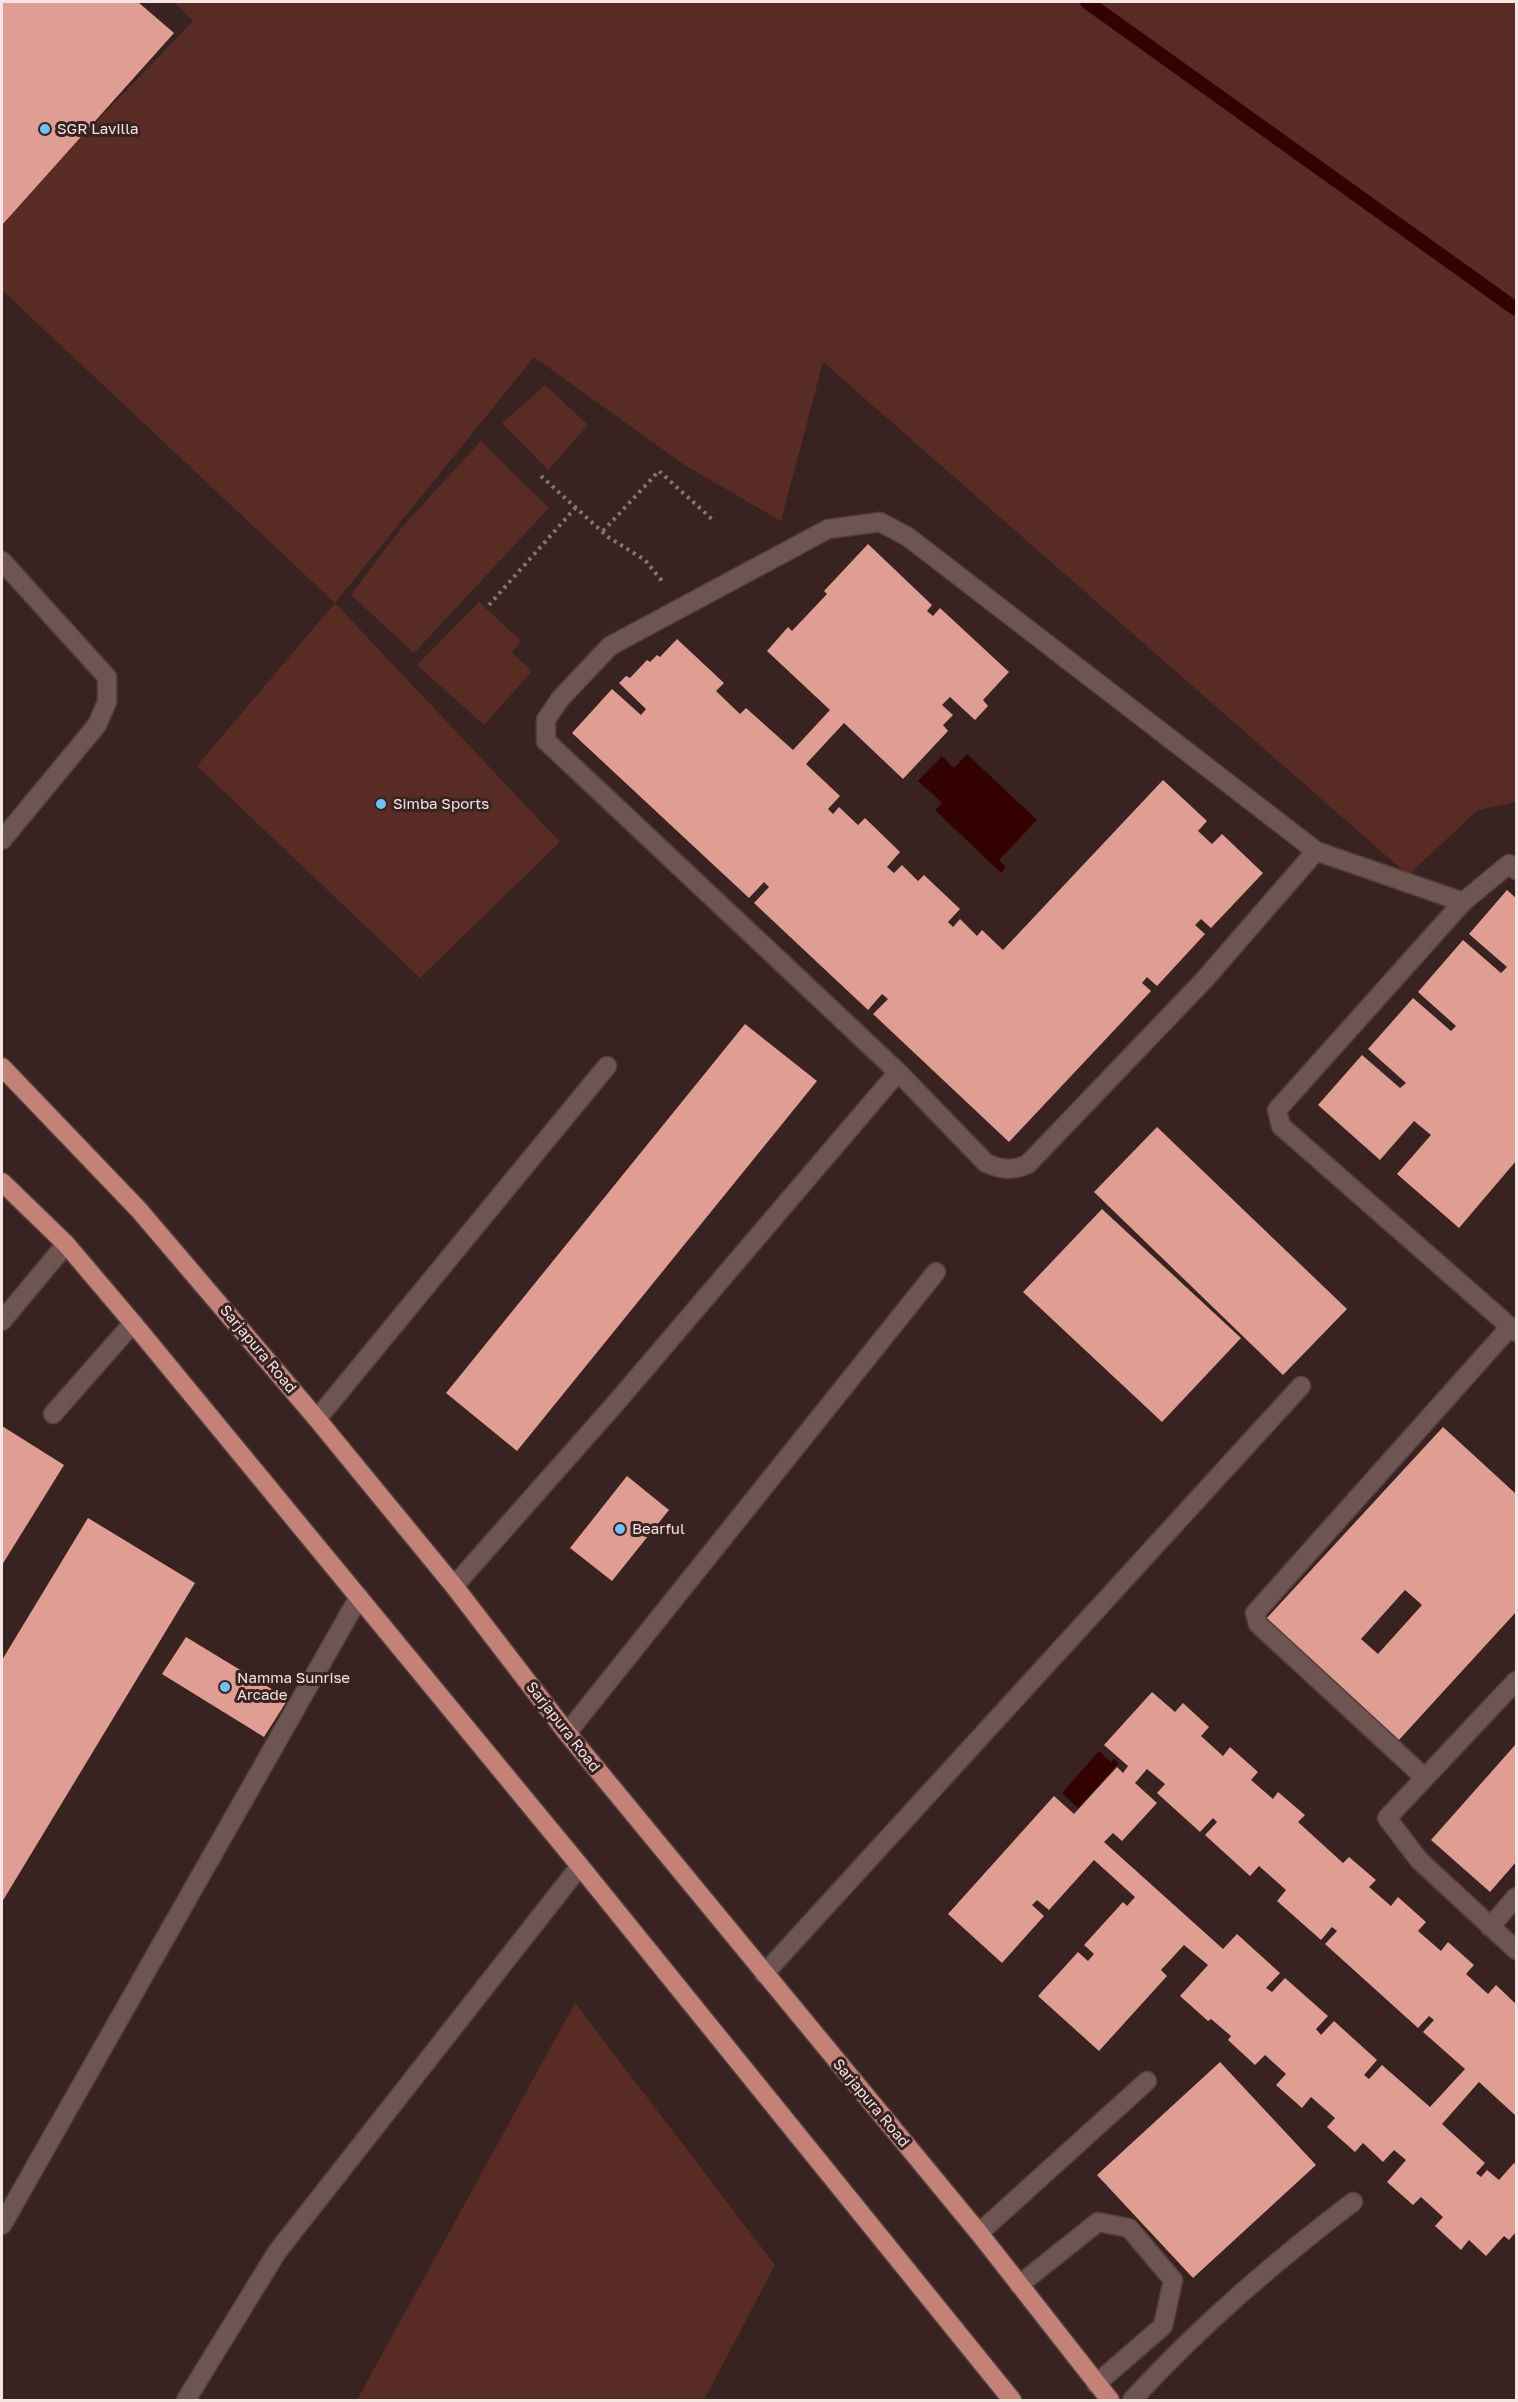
<!DOCTYPE html>
<style>
body{margin:0}
#map{position:relative;width:1518px;height:2402px;overflow:hidden;background:#392320;font-family:"Golos Text",sans-serif}
canvas{display:block}
.frame{position:absolute;inset:0;border:3px solid #f4e5e2;pointer-events:none}
</style>
<div id="map">
<canvas width="1518" height="2402"></canvas>
<div class="frame"></div>
</div>
<script>
const ctx = document.querySelector('canvas').getContext('2d');
ctx.lineJoin = 'round';
function fill(path, color) {
  ctx.fillStyle = color;
  ctx.fill(path, 'evenodd');
}
function stroke(path, color, width, dash) {
  ctx.strokeStyle = color;
  ctx.lineWidth = width;
  ctx.lineCap = dash ? 'butt' : 'round';
  ctx.setLineDash(dash || []);
  ctx.stroke(path);
}
function write(font, color, halo, rows, align = 'center') {
  ctx.font = font + ' "Golos Text",sans-serif';
  ctx.lineWidth = 6;
  ctx.setLineDash([]);
  ctx.textBaseline = 'middle';
  ctx.strokeStyle = halo;
  ctx.fillStyle = color;
  for (const [text, x, y, turn = 0] of rows) {
    ctx.save();
    ctx.translate(x, y);
    ctx.rotate((+turn || 0) * Math.PI / 180);
    ctx.textAlign = isNaN(turn) ? turn : align;
    if (halo) ctx.strokeText(text, 0, 0);
    ctx.fillText(text, 0, 0);
    ctx.restore();
  }
}
fill(new Path2D(`
 M 174,2 L 1516,2 L 1516,802 L 1478,810 L 1408,875 L 823,362 L 781,521 L 686,466 L 534,357 L 335,603 L 560,842 L 420,978 L 197,766 L 335,603 L 2,290 L 2,220 L 193,21 Z
 M 545,385 L 588,425 L 548,470 L 502,423 Z
 M 481,441 L 549,508 L 414,653 L 351,595 L 403,526 Z
 M 479,602 L 521,641 L 512,653 L 532,671 L 484,725 L 417,665 Z
 M 575,2003 L 775,2265 L 704,2400 L 357,2400 Z`), '#582b25');
fill(new Path2D(`
 M 967,754 L 1037,820 L 999,860 L 1006,867 L 1001,873 L 935,810 L 942,803 L 918,781 L 942,756 L 954,768 Z
 M 1099,1751 L 1111,1762 L 1114,1759 L 1119,1763 L 1078,1808 L 1062,1793 Z`), '#340101');
stroke(new Path2D(`
 M 1087,2 L 1516,309`), '#340101', 14);
fill(new Path2D(`
 M 2,2 L 138,2 L 174,33 L 2,225 Z
 M 868,544 L 932,605 L 927,611 L 933,616 L 940,608 L 1009,672 L 983,700 L 988,706 L 975,720 L 950,697 L 942,705 L 953,715 L 943,725 L 948,731 L 903,779 L 844,723 L 806,764 L 840,796 L 828,809 L 833,814 L 839,807 L 858,825 L 865,818 L 900,852 L 887,867 L 894,873 L 902,865 L 918,881 L 924,875 L 960,909 L 948,922 L 953,927 L 960,919 L 977,936 L 982,930 L 1003,950 L 1163,780 L 1207,821 L 1198,831 L 1212,844 L 1222,834 L 1263,873 L 1211,928 L 1201,919 L 1195,925 L 1205,934 L 1157,986 L 1147,977 L 1142,983 L 1151,991 L 1009,1142 L 873,1014 L 888,999 L 882,994 L 868,1010 L 754,903 L 769,887 L 764,882 L 749,898 L 572,733 L 612,689 L 641,715 L 646,709 L 619,683 L 626,676 L 630,678 L 647,660 L 650,662 L 657,655 L 660,657 L 677,639 L 724,683 L 716,691 L 740,714 L 746,708 L 793,750 L 830,710 L 767,651 L 788,627 L 792,631 L 827,594 L 824,591 Z
 M 1507,890 L 1516,898 L 1516,1161 L 1459,1228 L 1397,1174 L 1431,1135 L 1414,1121 L 1380,1160 L 1318,1105 L 1362,1055 L 1400,1088 L 1406,1083 L 1368,1049 L 1413,998 L 1451,1031 L 1456,1026 L 1418,992 L 1463,940 L 1501,973 L 1507,967 L 1469,934 Z
 M 745,1024 L 817,1081 L 517,1451 L 446,1393 Z
 M 1157,1127 L 1347,1309 L 1283,1375 L 1094,1192 Z
 M 1102,1209 L 1241,1338 L 1162,1422 L 1023,1292 Z
 M 2,1426 L 64,1465 L 2,1565 Z
 M 1443,1427 L 1516,1494 L 1516,1612 L 1398,1741 L 1265,1620 ZM 1405,1590 L 1422,1605 L 1378,1654 L 1361,1639 Z
 M 627,1476 L 669,1510 L 612,1581 L 570,1548 Z
 M 88,1518 L 195,1583 L 2,1902 L 2,1660 Z
 M 186,1637 L 288,1699 L 264,1737 L 162,1674 Z
 M 1152,1692 L 1175,1712 L 1183,1703 L 1209,1727 L 1201,1736 L 1223,1756 L 1230,1747 L 1258,1772 L 1251,1780 L 1273,1799 L 1278,1792 L 1305,1815 L 1298,1822 L 1343,1863 L 1349,1857 L 1376,1880 L 1369,1887 L 1391,1906 L 1398,1897 L 1426,1922 L 1418,1931 L 1441,1951 L 1448,1942 L 1474,1965 L 1466,1974 L 1488,1994 L 1496,1985 L 1516,2004 L 1516,2116 L 1479,2082 L 1442,2124 L 1485,2163 L 1476,2173 L 1481,2177 L 1487,2170 L 1499,2180 L 1514,2163 L 1516,2166 L 1516,2232 L 1509,2240 L 1504,2236 L 1486,2256 L 1469,2240 L 1461,2250 L 1435,2226 L 1443,2217 L 1421,2197 L 1413,2205 L 1387,2182 L 1406,2160 L 1394,2150 L 1383,2162 L 1363,2143 L 1355,2152 L 1327,2127 L 1335,2118 L 1311,2097 L 1302,2108 L 1276,2085 L 1286,2074 L 1265,2055 L 1255,2065 L 1228,2040 L 1231,2036 L 1211,2019 L 1208,2021 L 1180,1996 L 1208,1965 L 1184,1945 L 1161,1970 L 1167,1976 L 1099,2051 L 1038,1996 L 1078,1952 L 1088,1961 L 1094,1954 L 1084,1945 L 1123,1902 L 1127,1906 L 1135,1897 L 1094,1860 L 1049,1910 L 1037,1900 L 1032,1905 L 1044,1916 L 1002,1963 L 948,1914 L 1054,1796 L 1074,1814 L 1117,1767 L 1123,1773 L 1128,1766 L 1104,1745 ZM 1147,1769 L 1165,1784 L 1157,1793 L 1200,1832 L 1213,1818 L 1217,1822 L 1205,1835 L 1250,1876 L 1259,1866 L 1286,1890 L 1277,1901 L 1321,1940 L 1332,1927 L 1337,1931 L 1325,1944 L 1418,2028 L 1429,2016 L 1434,2020 L 1423,2032 L 1465,2069 L 1430,2107 L 1382,2065 L 1369,2079 L 1364,2075 L 1377,2060 L 1334,2021 L 1321,2035 L 1316,2029 L 1328,2016 L 1285,1978 L 1272,1992 L 1266,1988 L 1280,1973 L 1237,1934 L 1223,1949 L 1104,1842 L 1113,1833 L 1122,1841 L 1157,1803 L 1135,1783 Z
 M 1516,1744 L 1516,1862 L 1490,1892 L 1431,1840 Z
 M 1220,2062 L 1316,2165 L 1193,2278 L 1097,2175 Z`), '#e09d93');
const minor = new Path2D(`
 M 2,561 L 107,677 L 107,702 L 97,725 L 2,840
 M 1316,851 L 1205,979 L 1028,1164 C 1012,1171 1002,1170 986,1163 L 898,1072 L 546,741 L 546,720 L 560,699 L 610,646 L 828,529 L 880,522 L 908,537 L 1316,851 L 1463,902
 M 1516,870 L 1509,864 L 1463,902 L 1277,1110 L 1281,1126 L 1516,1332
 M 2,1321 L 66,1244
 M 53,1414 L 133,1323
 M 317,1419 L 607,1066
 M 454,1586 L 615,1404 L 898,1072
 M 1516,1681 L 1387,1818 L 1419,1860 L 1516,1950
 M 567,1733 L 936,1272
 M 1425,1778 L 1258,1624 L 1255,1613 L 1510,1327
 M 1490,1927 L 1516,1897
 M 764,1974 L 1301,1386
 M 2,2225 L 359,1597
 M 979,2233 L 1147,2081
 M 1019,2285 L 1098,2222 L 1129,2228 L 1173,2280 L 1163,2326 L 1096,2384
 M 186,2400 L 277,2252 L 580,1866
 M 1132,2400 C 1201,2325 1272,2264 1353,2202`);
const major = new Path2D(`
 M 2,1067 L 139,1210 L 317,1419 L 454,1586 L 567,1733 L 979,2233 L 1110,2400
 M 2,1182 L 66,1244 L 133,1323 L 580,1866 L 1012,2400`);
stroke(minor, '#52403d', 21);
stroke(major, '#52403d', 21);
stroke(new Path2D(`
 M 541,476 L 608,537 L 645,560 L 662,581
 M 603,531 L 659,471 L 713,520
 M 489,605 L 576,507`), '#887572', 4, [3, 4.5]);
stroke(minor, '#6e5551', 18);
stroke(major, '#c38178', 18);
for (const [x, y, r, color] of [
 [45,129,6,"#72c1f5"],
 [381,804,6,"#72c1f5"],
 [620,1529,6,"#72c1f5"],
 [225,1687,6,"#72c1f5"]
]) {
  const dot = new Path2D();
  dot.arc(x, y, r, 0, 2 * Math.PI);
  ctx.fillStyle = color;
  ctx.fill(dot);
  stroke(dot, '#392320', 2);
}
write('15px', '#f4e5e2', '#392320', [
 ["SGR Lavilla",57,129],
 ["Simba Sports",393,804],
 ["Bearful",632,1529],
 ["Namma Sunrise",237,1678],
 ["Arcade",237,1695]
], 'left');
write('15px', '#f4e5e2', '#392320', [
 ["Sarjapura Road",258,1349,50],
 ["Sarjapura Road",563,1727,52],
 ["Sarjapura Road",871,2103,50]
]);
</script>
